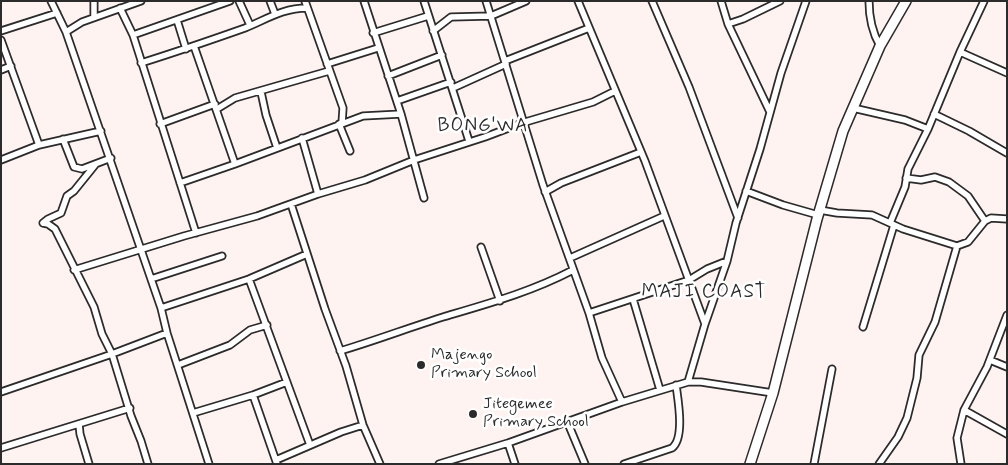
<!DOCTYPE html>
<style>
body{margin:0}
#map{position:relative;width:1008px;height:465px;overflow:hidden;background:#fff3f1;font-family:Mynerve,sans-serif}
canvas{display:block}
.frame{position:absolute;inset:0;border:2px solid #2b2b2b;pointer-events:none}
</style>
<div id="map">
<canvas width="1008" height="465"></canvas>
<div class="frame"></div>
</div>
<script>
const ctx = document.querySelector('canvas').getContext('2d');
ctx.lineJoin = 'round';
function stroke(path, color, width, dash) {
  ctx.strokeStyle = color;
  ctx.lineWidth = width;
  ctx.lineCap = dash ? 'butt' : 'round';
  ctx.setLineDash(dash || []);
  ctx.stroke(path);
}
function write(font, color, halo, rows, align = 'center') {
  ctx.font = font + ' Mynerve,sans-serif';
  ctx.lineWidth = 5;
  ctx.setLineDash([]);
  ctx.textBaseline = 'middle';
  ctx.strokeStyle = halo;
  ctx.fillStyle = color;
  for (const [text, x, y, turn = 0] of rows) {
    ctx.save();
    ctx.translate(x, y);
    ctx.rotate((+turn || 0) * Math.PI / 180);
    ctx.textAlign = isNaN(turn) ? turn : align;
    if (halo) ctx.strokeText(text, 0, 0);
    ctx.fillText(text, 0, 0);
    ctx.restore();
  }
}
const street = new Path2D(`
 M 51,1 L 66,32 L 161,308 L 167,333 L 209,464
 M 94,1 L 94,17
 M 239,1 L 250,25
 M 270,1 L 275,14
 M 305,1 L 343,108 L 342,123
 M 364,1 L 401,114 L 424,198
 M 424,1 L 469,141
 M 486,1 L 543,185 L 589,313 L 602,358 L 622,402
 M 578,1 L 645,161 L 705,324
 M 652,1 L 689,87 L 738,218
 M 721,1 L 728,24 L 770,112
 M 869,1 C 869,18 872,32 880,46
 M 120,8 L 133,35 L 196,233
 M 177,20 L 186,49
 M 728,24 L 743,19 L 780,1
 M 1,31 L 57,13
 M 433,31 L 451,17 L 491,16 L 526,1
 M 66,32 L 82,22 L 141,1
 M 373,33 L 428,16
 M 133,35 L 230,1
 M 1,40 L 39,145
 M 194,46 L 235,164
 M 960,52 L 1007,73
 M 505,61 L 589,28
 M 141,63 C 176,52 211,40 245,28 C 267,19 283,8 307,8
 M 327,64 L 378,48
 M 1,70 L 11,66
 M 388,76 L 442,55
 M 453,88 L 506,64
 M 261,92 L 266,115 L 277,148
 M 397,101 L 451,82
 M 853,108 L 905,120 L 928,129
 M 217,109 L 235,98 L 329,71
 M 934,114 L 969,131 L 1007,153
 M 160,124 L 215,104
 M 339,124 L 350,151
 M 302,138 L 318,194
 M 63,139 L 74,167 L 82,169 L 111,158
 M 1,160 L 39,145 L 101,131
 M 906,178 L 921,180 L 935,177 L 949,182 L 968,196 L 985,221
 M 180,183 L 235,164 L 363,116 L 401,114
 M 746,191 L 783,205 L 818,215
 M 545,192 L 561,183 L 641,152
 M 291,204 L 325,309 L 346,366 L 363,425 L 380,464
 M 820,210 L 837,213 L 872,215 L 903,229 L 957,246 L 968,242 L 985,221 L 991,218 L 1007,219
 M 43,223 L 48,224 L 55,229 L 94,307 L 102,334 L 112,354 L 131,416 L 141,441 L 148,464
 M 43,223 L 48,219 L 61,213 L 67,196 L 74,191 L 95,165
 M 890,223 L 905,187 L 908,169 L 928,129 L 960,52 L 984,1
 M 481,247 L 500,301
 M 570,258 L 664,216
 M 74,270 L 184,236 L 257,216 L 318,194 L 365,180 L 414,160 L 485,137 L 522,123 L 593,102 L 615,91
 M 151,279 L 222,256
 M 249,279 L 310,445
 M 633,299 L 660,390
 M 161,308 L 249,279 L 307,254
 M 589,313 L 689,280 L 707,269 L 727,261
 M 863,327 L 894,225
 M 340,351 C 374,341 408,328 443,317 C 487,304 531,292 573,270
 M 990,360 L 1007,367
 M 178,365 L 230,345 L 250,330 L 267,325
 M 688,382 L 705,324 L 727,261 L 736,223 L 760,149 L 781,73 L 806,1
 M 1,392 L 112,354 L 167,333
 M 253,395 L 277,464
 M 964,410 L 1007,434
 M 193,413 L 253,395 L 287,382
 M 567,421 L 585,464
 M 79,424 L 80,434 L 89,464
 M 508,443 L 515,464
 M 1,448 L 130,408
 M 276,460 L 341,432 L 363,425
 M 439,464 L 508,443 L 622,402 L 688,382 L 701,382 L 773,393
 M 624,464 L 672,448 C 685,438 678,400 676,385
 M 814,464 L 832,369
 M 879,464 L 898,437 L 907,418 L 917,378 L 919,355 L 935,322 L 957,246
 M 961,464 L 957,438 L 964,410 L 987,367 L 1007,315`);
const secondary = new Path2D(`
 M 750,464 L 773,393 L 817,219 L 843,131 L 880,46 L 906,1`);
stroke(street, '#2b2b2b', 9);
stroke(secondary, '#2b2b2b', 12);
stroke(street, '#fff', 5.5);
stroke(secondary, '#fff', 9);
for (const [x, y, r, color] of [
 [421,365,5,"#2b2b2b"],
 [473,414,5,"#2b2b2b"]
]) {
  const dot = new Path2D();
  dot.arc(x, y, r, 0, 2 * Math.PI);
  ctx.fillStyle = color;
  ctx.fill(dot);
  stroke(dot, '#fff', 2);
}
write('16px', '#2b2b2b', '#fff', [
 ["Majengo",431,356],
 ["Primary School",431,374],
 ["Jitegemee",483,405],
 ["Primary School",483,423]
], 'left');
ctx.letterSpacing = '1px';
write('19px', '#2b2b2b', '#fff', [
 ["BONG'WA",483,127],
 ["MAJI COAST",704,293]
]);
ctx.letterSpacing = '0px';
</script>
